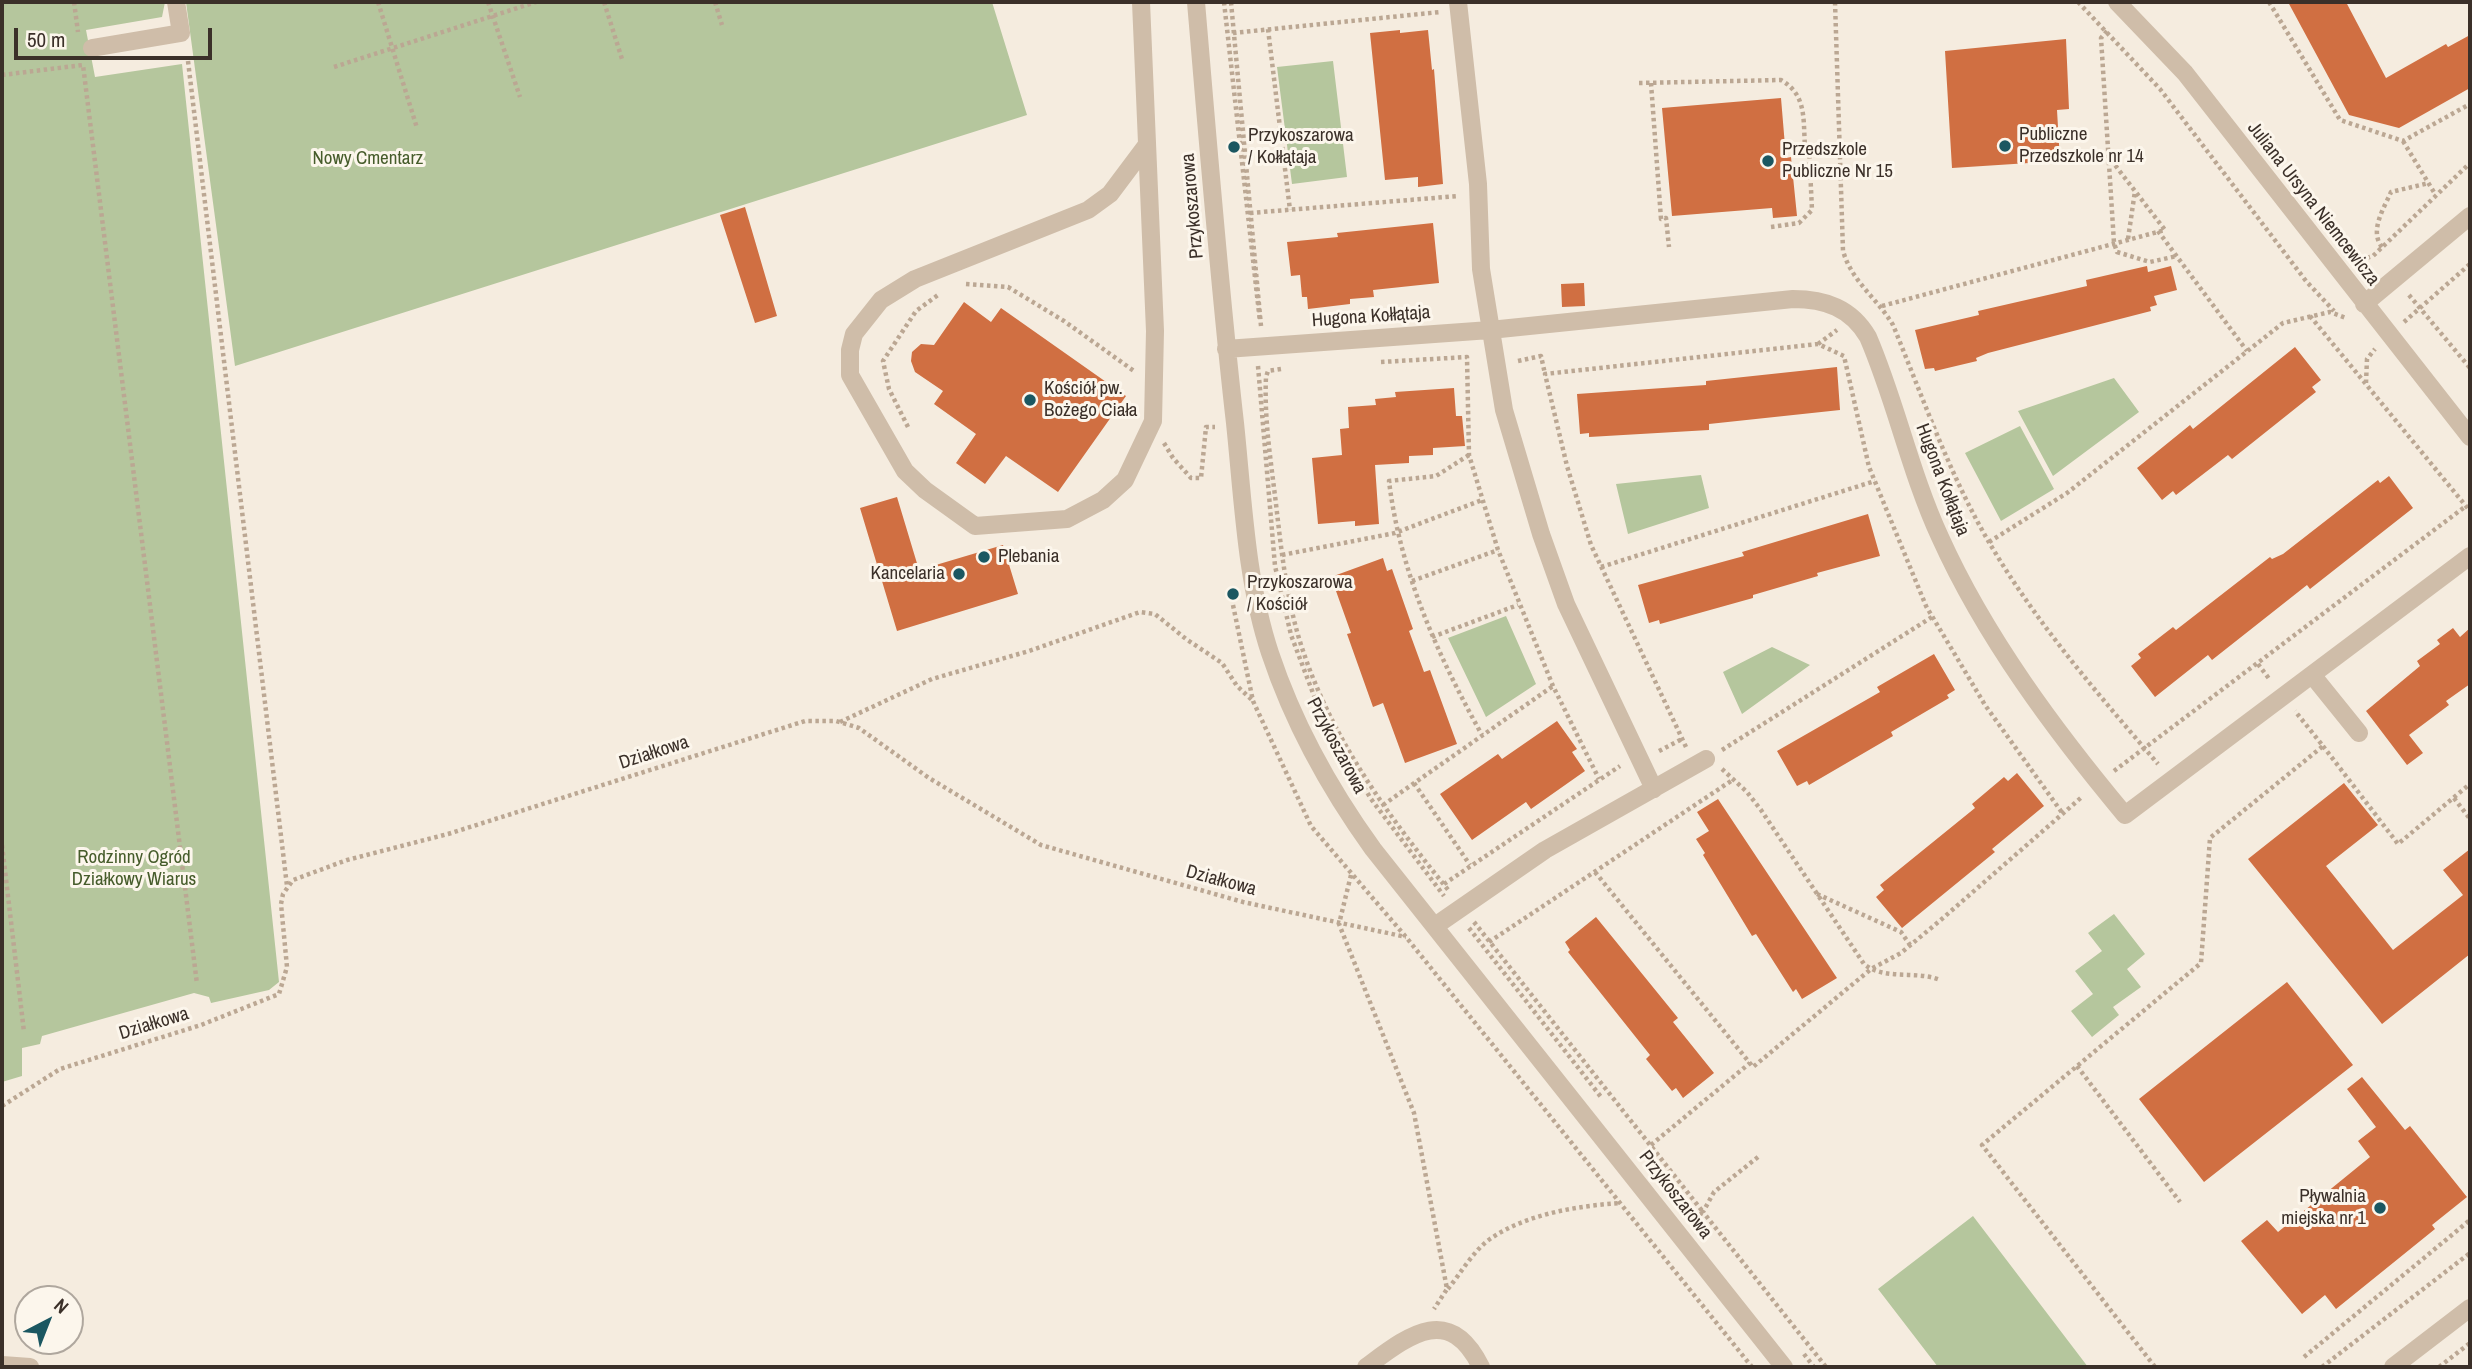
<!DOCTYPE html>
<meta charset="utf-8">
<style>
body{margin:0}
#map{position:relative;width:2472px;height:1369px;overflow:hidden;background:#f5ecdf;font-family:"Archivo Narrow",sans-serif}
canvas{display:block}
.frame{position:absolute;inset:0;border:4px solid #3b3029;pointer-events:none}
.north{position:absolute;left:14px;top:1285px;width:70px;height:70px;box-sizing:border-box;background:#fcf6ec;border:2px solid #afa79e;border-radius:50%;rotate:42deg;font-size:19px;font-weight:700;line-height:28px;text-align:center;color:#3b3029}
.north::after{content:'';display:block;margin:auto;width:24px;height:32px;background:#1b5761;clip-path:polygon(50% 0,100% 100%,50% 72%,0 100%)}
.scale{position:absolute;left:14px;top:28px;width:198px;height:32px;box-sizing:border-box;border:4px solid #3b3029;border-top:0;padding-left:9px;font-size:21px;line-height:24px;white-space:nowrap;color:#3b3029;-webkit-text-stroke:5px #fcf6ec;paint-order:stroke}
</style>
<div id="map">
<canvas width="2472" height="1369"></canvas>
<div class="frame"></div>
<div class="north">N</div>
<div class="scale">50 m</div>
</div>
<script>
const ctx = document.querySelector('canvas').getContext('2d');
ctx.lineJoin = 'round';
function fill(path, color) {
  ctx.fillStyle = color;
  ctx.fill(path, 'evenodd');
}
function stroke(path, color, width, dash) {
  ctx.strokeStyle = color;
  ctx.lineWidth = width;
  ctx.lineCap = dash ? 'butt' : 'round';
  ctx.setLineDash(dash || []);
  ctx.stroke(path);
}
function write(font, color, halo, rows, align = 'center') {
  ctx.font = font + ' "Archivo Narrow",sans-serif';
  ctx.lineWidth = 6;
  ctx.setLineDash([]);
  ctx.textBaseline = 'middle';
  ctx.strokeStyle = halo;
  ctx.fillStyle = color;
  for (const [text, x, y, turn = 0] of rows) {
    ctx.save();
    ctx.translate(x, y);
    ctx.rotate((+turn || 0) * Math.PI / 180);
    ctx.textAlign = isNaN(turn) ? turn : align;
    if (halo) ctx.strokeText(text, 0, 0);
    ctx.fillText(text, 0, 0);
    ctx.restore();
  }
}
fill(new Path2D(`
 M 2,2 L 165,2 L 162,17 L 86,30 L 95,77 L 182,64 L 279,982 L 269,990 L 211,1003 L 209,997 L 194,993 L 42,1036 L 40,1044 L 22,1048 L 22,1076 L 2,1082 Z
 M 186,2 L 992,2 L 1027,115 L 235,366 Z
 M 1333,61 L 1347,177 L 1292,184 L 1277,67 Z
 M 2114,378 L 2139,412 L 2053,476 L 2018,411 Z
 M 2020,426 L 2054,489 L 2001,521 L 1965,453 Z
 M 1701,475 L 1709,508 L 1628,534 L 1616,484 Z
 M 1506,616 L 1536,684 L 1486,717 L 1448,638 Z
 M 1772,647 L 1810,665 L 1742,714 L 1723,672 Z
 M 2114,914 L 2145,954 L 2127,969 L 2141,987 L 2113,1007 L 2119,1015 L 2092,1037 L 2071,1011 L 2093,994 L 2075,971 L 2102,951 L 2088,933 Z
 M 1973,1216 L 2088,1367 L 1938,1367 L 1878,1289 Z`), '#b5c69d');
fill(new Path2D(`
 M 2288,2 L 2346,2 L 2386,78 L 2446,44 L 2448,47 L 2470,35 L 2470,88 L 2399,128 L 2349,115 Z
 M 1400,30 L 1400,33 L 1428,30 L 1432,70 L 1434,69 L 1443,184 L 1418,187 L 1418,177 L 1385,180 L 1370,33 Z
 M 2066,39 L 2069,109 L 2057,110 L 2060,161 L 1952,168 L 1945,51 Z
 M 1781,98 L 1786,158 L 1791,157 L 1797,216 L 1773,218 L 1772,208 L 1672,216 L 1662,108 Z
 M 745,207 L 777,316 L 755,323 L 720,215 Z
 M 1433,223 L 1439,283 L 1373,290 L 1374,297 L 1350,299 L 1350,304 L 1308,309 L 1307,297 L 1302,297 L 1300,275 L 1291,276 L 1287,242 L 1338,237 L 1337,233 Z
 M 2147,266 L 2148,272 L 2171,266 L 2177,290 L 2154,296 L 2157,305 L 2150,307 L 2151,311 L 1988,353 L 1976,358 L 1977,361 L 1935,371 L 1934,368 L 1925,369 L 1915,330 L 1979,315 L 1978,311 L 2087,286 L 2086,280 Z
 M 1584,283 L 1585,306 L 1562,307 L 1561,284 Z
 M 964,302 L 991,322 L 1001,308 L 1126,396 L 1058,492 L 1006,456 L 985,484 L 956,463 L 976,434 L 934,404 L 943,391 L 915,372 L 911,361 L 912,352 L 921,344 L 934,345 Z
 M 2295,347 L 2321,380 L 2312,387 L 2316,392 L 2232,459 L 2228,455 L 2176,495 L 2173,491 L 2162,500 L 2137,468 L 2190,425 L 2193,429 Z
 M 1837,367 L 1840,410 L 1709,424 L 1709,430 L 1589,437 L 1589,433 L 1580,434 L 1577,394 L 1706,385 L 1706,381 Z
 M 1454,388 L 1456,416 L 1462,416 L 1465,446 L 1433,448 L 1433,455 L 1409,456 L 1409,463 L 1375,465 L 1379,524 L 1355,526 L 1355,521 L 1318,524 L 1312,458 L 1342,455 L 1340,429 L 1349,428 L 1348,407 L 1376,405 L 1375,399 L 1396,397 L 1395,392 Z
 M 2389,476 L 2413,508 L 2310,589 L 2307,585 L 2212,660 L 2208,655 L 2155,697 L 2131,666 L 2141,658 L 2138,654 L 2173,627 L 2176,630 L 2270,557 L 2272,559 L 2283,554 L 2378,480 L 2380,483 Z
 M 897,497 L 919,570 L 1003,545 L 1018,594 L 897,631 L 860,508 Z
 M 1868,514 L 1880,556 L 1817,573 L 1818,576 L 1753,595 L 1753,598 L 1660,624 L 1659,620 L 1649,623 L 1638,585 L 1744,556 L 1742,552 Z
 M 1383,558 L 1387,571 L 1392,569 L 1413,629 L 1409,631 L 1424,672 L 1430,670 L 1457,744 L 1405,763 L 1383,703 L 1373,707 L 1347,634 L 1351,633 L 1331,577 Z
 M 2453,628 L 2460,637 L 2470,628 L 2470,684 L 2446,701 L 2449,705 L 2409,735 L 2423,753 L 2407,765 L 2366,711 L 2420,666 L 2417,661 L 2440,644 L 2437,640 Z
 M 1934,654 L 1955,690 L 1947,695 L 1949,698 L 1891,732 L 1893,736 L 1809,785 L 1807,781 L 1797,786 L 1777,751 L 1880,692 L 1877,687 Z
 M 1557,721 L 1577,749 L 1572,752 L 1585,771 L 1531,809 L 1526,802 L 1472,840 L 1440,794 L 1498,754 L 1502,759 Z
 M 2017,773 L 2044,806 L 1992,849 L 1995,852 L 1902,928 L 1876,897 L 1884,890 L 1880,885 L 1975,808 L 1972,804 L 2004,777 L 2008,781 Z
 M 2344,783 L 2378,825 L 2326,866 L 2393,950 L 2463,895 L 2443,870 L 2470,849 L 2470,954 L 2382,1024 L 2248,859 Z
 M 1718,799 L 1837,978 L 1802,999 L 1796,989 L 1793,992 L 1756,934 L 1752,936 L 1703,855 L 1705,853 L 1696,839 L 1709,831 L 1697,812 Z
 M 1596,917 L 1678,1018 L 1673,1022 L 1714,1073 L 1683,1098 L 1676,1088 L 1672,1091 L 1646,1059 L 1650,1055 L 1568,952 L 1570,950 L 1565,942 Z
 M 2287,982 L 2353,1065 L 2204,1182 L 2139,1099 Z
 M 2362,1077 L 2405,1130 L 2410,1126 L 2467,1197 L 2432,1225 L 2435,1229 L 2336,1309 L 2325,1295 L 2302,1314 L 2241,1241 L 2267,1220 L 2278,1232 L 2370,1157 L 2358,1141 L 2376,1127 L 2347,1089 Z`), '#d06f42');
stroke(new Path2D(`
 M 74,2 L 78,32
 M 378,2 L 417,128
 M 488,2 L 520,97
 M 604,2 L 622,59
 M 715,2 L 722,25
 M 1224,2 L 1260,322
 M 1231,2 L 1261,326
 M 1835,2 L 1843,251 C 1852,282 1877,298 1893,325 C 1923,398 1950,476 1990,544 C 2037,624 2098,694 2158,764
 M 2078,2 L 2160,89 L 2306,281 L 2334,311
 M 2269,2 L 2340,120 L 2403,141 L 2470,104
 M 1268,29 L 1290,210
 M 2107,31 L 2101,38 L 2114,243 L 2117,252 L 2150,262 L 2177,256
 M 1233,33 L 1440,12
 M 188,61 L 287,886
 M 334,67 L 536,2
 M 2,75 L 83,65 L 197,984
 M 1639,83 L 1781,80 C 1807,95 1803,119 1805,147 L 1840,145
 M 1651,83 L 1661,219 L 1666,218 L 1669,247
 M 2403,141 L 2435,194
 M 1250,213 L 1458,196
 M 1771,227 L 1799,223 L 1812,210 L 1809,147
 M 2158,231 L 2247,351
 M 2128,239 L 2135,191
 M 2382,247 C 2369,231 2384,208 2391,192 L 2429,183
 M 2360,260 L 2373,256 L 2470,163
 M 966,284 L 1008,287 L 1064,321 L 1134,371
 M 2409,295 L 2470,368
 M 1882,306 L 2165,230 L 2108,156
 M 2310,316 L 2470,511
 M 2404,322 L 2470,264
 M 1818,344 L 1837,330
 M 1518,361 L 1541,356 L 1545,374
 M 1381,362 L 1467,357 L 1469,455 L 1498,550 L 1553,686 L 1599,779
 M 1258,366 L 1275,566 L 1291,635 L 1322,717 L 1371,799 L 1444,896
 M 1281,369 L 1268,371 L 1266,377 C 1264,419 1271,462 1276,504 C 1281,548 1286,593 1298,635 C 1327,733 1386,813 1449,891
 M 2366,383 L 2367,359 L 2375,349
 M 908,427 L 889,389 L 883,361 L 916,311 L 938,295
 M 1164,443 L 1173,458 L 1191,478 L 1201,478 L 1206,427 L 1215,427
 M 1469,455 L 1436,476 L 1389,481 C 1400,572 1438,656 1482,735
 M 1989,542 L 2067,493 L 2283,323 L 2330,312 L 2346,318
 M 1282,555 L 1395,533 L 1482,500
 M 1601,567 L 1875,481
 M 1412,581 L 1498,550
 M 1233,605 L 1253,701 L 1311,826 L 1406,937 L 1752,1367
 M 1432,637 L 1518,605
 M 2258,664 L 2270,680
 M 840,722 L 932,679 L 1029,651 L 1140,612 L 1155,614 L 1186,639 L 1222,663 L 1237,686 L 1252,700
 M 2323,746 L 2398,844 L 2470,784
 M 1686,747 L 1591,545 L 1567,466 L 1545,374 L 1818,344 L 1844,356 L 1869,467 L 1926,606 L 1985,705 L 2063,814
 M 1722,750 L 1932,617
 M 1659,751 L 1682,739
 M 1722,769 L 1747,792 L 1761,810 L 1864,964 C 1885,981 1916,970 1940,980
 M 2114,771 L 2466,506
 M 1414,783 L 1470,865
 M 2454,798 L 2470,819
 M 1383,805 L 1553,686
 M 2,845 L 24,1032
 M 1595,872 L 1753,1067 L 1871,969 L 1901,953 L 1943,918 L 2083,796
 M 1351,875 L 1339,924 L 1414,1113 L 1447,1289 L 1434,1309
 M 1444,884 L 1620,766
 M 1817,894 L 1901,932 L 1910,945
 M 1474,922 L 1703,1212 L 1692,1221
 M 1469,928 L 1601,1097
 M 1489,942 L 1734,779
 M 2077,1066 L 2180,1202
 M 2,1106 L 60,1069 L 201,1025 L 279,994 L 287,967 L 281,904 L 283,894 L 293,880 L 347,860 L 448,834 L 805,721 L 836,721 L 859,728 L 929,778 L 1041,845 L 1243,902 L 1406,937
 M 1651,1145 L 1750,1063
 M 1758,1157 L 1714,1192 L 1703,1212 L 1826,1367
 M 1448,1289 C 1460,1274 1474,1250 1490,1239 C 1526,1214 1577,1206 1620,1203
 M 1804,1354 L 1814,1367
 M 2304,1357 L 2470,1220
 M 2155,1367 L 1982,1145 L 2201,963 L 2210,838 L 2323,746 L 2295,711
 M 2322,1367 L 2470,1253
 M 2439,1367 L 2470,1343`), '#bba793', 4.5, [3.5, 3.5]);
stroke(new Path2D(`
 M 1141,2 L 1155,331 L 1153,421 L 1125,480 L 1103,500 L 1067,519 L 975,526 L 925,490 L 905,471 L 850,375 L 850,350 L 854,334 L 881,300 L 915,279 L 1088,210 L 1110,194 L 1146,146
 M 1196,2 C 1208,142 1219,283 1235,423 C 1243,499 1246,581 1270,653 C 1294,725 1329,788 1373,849 L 1784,1367
 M 1458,2 L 1478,184 L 1481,269 L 1504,410 L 1541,534 L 1566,604 L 1654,789
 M 2117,2 L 2185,73 L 2470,437
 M 92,48 L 181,33 L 176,2
 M 2364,304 L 2470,216
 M 1226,349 L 1490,330 L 1793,299 C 1825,299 1851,308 1868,337 C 1896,402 1910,472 1940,537 C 1985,637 2055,731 2125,815 L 2470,556
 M 2313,676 L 2359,733
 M 1435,926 L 1545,850 L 1706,759
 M 2,1365 L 30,1367
 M 1366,1367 C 1408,1336 1449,1302 1481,1367
 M 2393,1367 L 2470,1308`), '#cfbda9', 18);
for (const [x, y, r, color] of [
 [2005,146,7,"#1b5761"],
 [1234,147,7,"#1b5761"],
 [1768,161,7,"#1b5761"],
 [1030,400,7,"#1b5761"],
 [984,557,7,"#1b5761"],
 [959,574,7,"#1b5761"],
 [1233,594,7,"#1b5761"],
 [2380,1208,7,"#1b5761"]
]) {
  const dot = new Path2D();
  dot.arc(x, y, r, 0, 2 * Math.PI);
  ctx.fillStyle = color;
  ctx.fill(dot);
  stroke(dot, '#fcf6ec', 2.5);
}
write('19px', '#3b3029', '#fcf6ec', [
 ["Publiczne",2019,135],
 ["Przedszkole nr 14",2019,157],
 ["Przykoszarowa",1248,136],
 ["/ Kołłątaja",1248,158],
 ["Przedszkole",1782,150],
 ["Publiczne Nr 15",1782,172],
 ["Kościół pw.",1044,389],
 ["Bożego Ciała",1044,411],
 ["Plebania",998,557],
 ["Kancelaria",945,574,"right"],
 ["Przykoszarowa",1247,583],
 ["/ Kościół",1247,605],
 ["Pływalnia",2366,1197,"right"],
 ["miejska nr 1",2366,1219,"right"]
], 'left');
write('19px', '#465c2b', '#fcf6ec', [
 ["Nowy Cmentarz",368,159],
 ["Rodzinny Ogród",134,858],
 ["Działkowy Wiarus",134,880]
]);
write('19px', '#3b3029', '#fcf6ec', [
 ["Juliana Ursyna Niemcewicza",2313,204,52],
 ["Przykoszarowa",1193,206,-95],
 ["Hugona Kołłątaja",1371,317,-4],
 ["Hugona Kołłątaja",1942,480,69],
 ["Przykoszarowa",1336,746,62],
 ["Działkowa",654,753,-18],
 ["Działkowa",1221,881,15],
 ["Działkowa",154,1024,-17],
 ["Przykoszarowa",1675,1195,52]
]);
</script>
